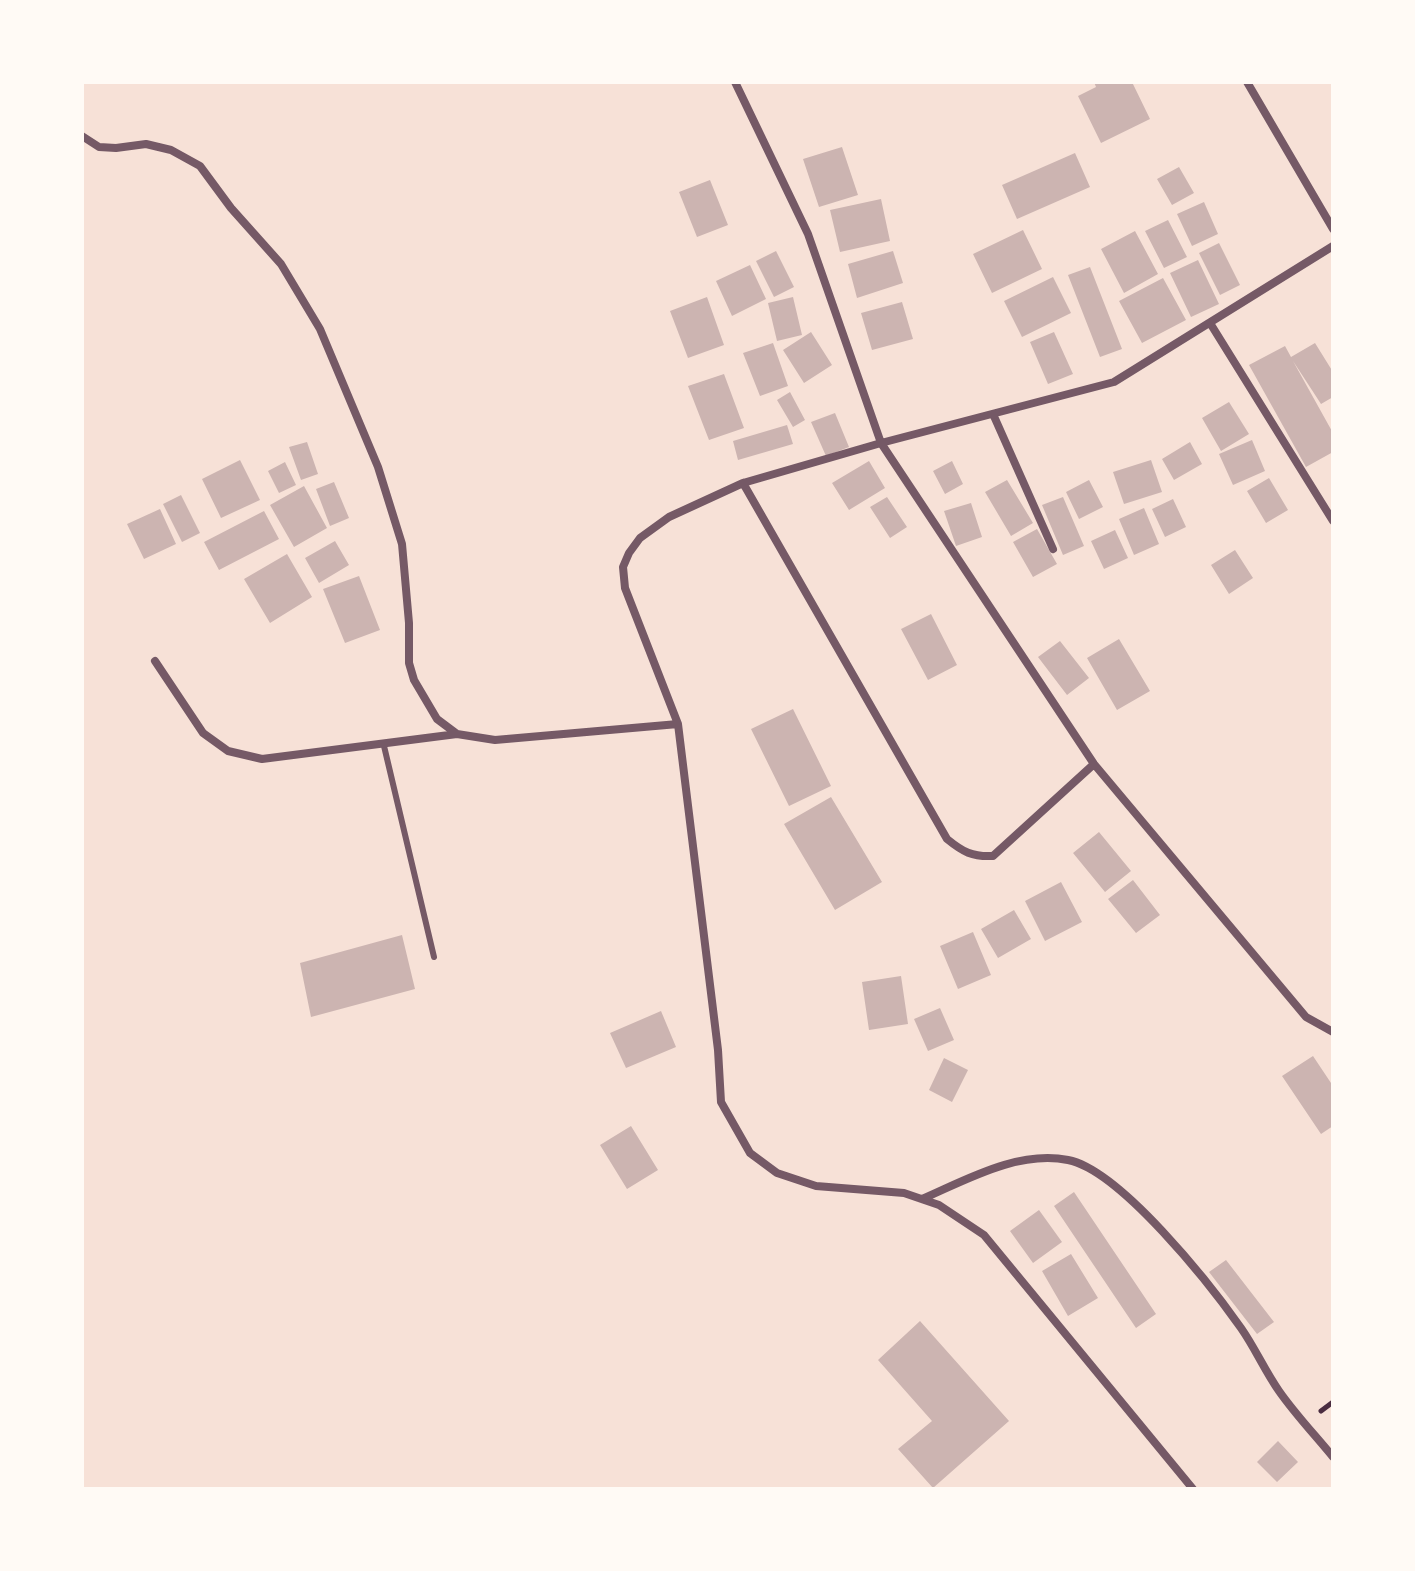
<!DOCTYPE html>
<style>
body{margin:0}
#map{position:relative;width:1415px;height:1571px;overflow:hidden;background:#f7e1d7;font-family:"Noto Serif",serif}
canvas{display:block}
.frame{position:absolute;inset:0;border:84px solid #fffaf5;pointer-events:none}
</style>
<div id="map">
<canvas width="1415" height="1571"></canvas>
<div class="frame"></div>
</div>
<script>
const ctx = document.querySelector('canvas').getContext('2d');
ctx.lineJoin = 'round';
function fill(path, color) {
  ctx.fillStyle = color;
  ctx.fill(path, 'evenodd');
}
function stroke(path, color, width, dash) {
  ctx.strokeStyle = color;
  ctx.lineWidth = width;
  ctx.lineCap = dash ? 'butt' : 'round';
  ctx.setLineDash(dash || []);
  ctx.stroke(path);
}
fill(new Path2D(`
 M 1094,82 L 1132,82 L 1150,119 L 1101,143 L 1078,96 L 1096,87 Z
 M 842,147 L 858,195 L 819,207 L 803,159 Z
 M 1075,153 L 1090,187 L 1017,219 L 1002,185 Z
 M 1179,167 L 1194,193 L 1172,205 L 1157,179 Z
 M 710,180 L 728,225 L 697,237 L 679,192 Z
 M 881,199 L 890,241 L 840,252 L 830,210 Z
 M 1204,202 L 1218,234 L 1192,246 L 1177,214 Z
 M 1168,220 L 1187,257 L 1164,268 L 1145,231 Z
 M 1023,230 L 1042,269 L 992,293 L 973,254 Z
 M 1135,231 L 1158,274 L 1124,293 L 1101,249 Z
 M 1219,243 L 1240,285 L 1220,295 L 1199,253 Z
 M 776,251 L 794,287 L 774,297 L 756,261 Z
 M 893,251 L 903,283 L 857,298 L 848,264 Z
 M 1198,260 L 1219,304 L 1191,317 L 1170,273 Z
 M 750,265 L 766,299 L 732,316 L 716,281 Z
 M 1090,267 L 1122,349 L 1100,357 L 1068,275 Z
 M 1053,277 L 1071,313 L 1022,337 L 1004,301 Z
 M 1163,278 L 1186,320 L 1142,343 L 1119,301 Z
 M 707,297 L 724,345 L 688,358 L 670,311 Z
 M 793,297 L 802,335 L 777,341 L 768,303 Z
 M 902,302 L 913,339 L 872,350 L 861,313 Z
 M 811,332 L 832,365 L 804,383 L 783,350 Z
 M 1054,332 L 1073,374 L 1048,384 L 1030,342 Z
 M 773,343 L 788,386 L 760,396 L 743,353 Z
 M 1315,343 L 1333,372 L 1333,397 L 1321,404 L 1293,361 L 1333,433 L 1333,452 L 1306,467 L 1249,365 L 1285,346 L 1291,357 Z
 M 724,374 L 744,428 L 709,440 L 688,386 Z
 M 790,392 L 805,420 L 793,427 L 777,400 Z
 M 1229,402 L 1249,434 L 1221,451 L 1202,418 Z
 M 835,413 L 849,447 L 826,456 L 811,422 Z
 M 787,425 L 793,444 L 738,460 L 733,441 Z
 M 1252,440 L 1265,471 L 1233,485 L 1219,454 Z
 M 307,442 L 318,474 L 301,480 L 289,447 Z
 M 1190,442 L 1202,464 L 1174,480 L 1162,459 Z
 M 240,460 L 260,500 L 221,518 L 202,479 Z
 M 1151,460 L 1162,492 L 1124,504 L 1113,472 Z
 M 869,461 L 885,488 L 849,510 L 832,483 Z
 M 952,461 L 963,484 L 945,494 L 933,471 Z
 M 285,462 L 296,485 L 279,493 L 268,471 Z
 M 1269,478 L 1288,510 L 1266,523 L 1247,491 Z
 M 1007,480 L 1033,523 L 1011,536 L 985,492 Z
 M 1089,480 L 1103,507 L 1079,519 L 1066,492 Z
 M 334,482 L 349,518 L 330,526 L 316,489 Z
 M 304,486 L 327,528 L 294,547 L 270,505 Z
 M 181,495 L 200,533 L 182,542 L 163,504 Z
 M 887,497 L 907,527 L 890,538 L 870,507 Z
 M 1063,497 L 1084,546 L 1063,555 L 1042,505 Z
 M 1173,499 L 1186,527 L 1165,537 L 1152,509 Z
 M 971,503 L 982,537 L 956,546 L 944,511 Z
 M 1144,508 L 1159,544 L 1134,555 L 1119,519 Z
 M 160,509 L 176,544 L 144,559 L 127,524 Z
 M 264,511 L 279,539 L 219,570 L 204,542 Z
 M 1037,529 L 1057,564 L 1033,577 L 1013,542 Z
 M 1115,530 L 1128,558 L 1104,569 L 1091,541 Z
 M 335,541 L 349,565 L 319,583 L 305,558 Z
 M 1235,550 L 1253,578 L 1229,594 L 1211,565 Z
 M 287,554 L 312,597 L 270,623 L 244,579 Z
 M 359,576 L 380,630 L 345,643 L 323,589 Z
 M 931,614 L 957,665 L 928,680 L 901,629 Z
 M 1119,639 L 1150,691 L 1117,710 L 1087,658 Z
 M 1060,641 L 1089,678 L 1067,695 L 1038,657 Z
 M 793,709 L 831,786 L 789,806 L 751,729 Z
 M 831,797 L 882,882 L 835,910 L 784,824 Z
 M 1099,832 L 1131,871 L 1105,892 L 1073,853 Z
 M 1133,880 L 1160,915 L 1136,933 L 1108,899 Z
 M 1061,882 L 1082,922 L 1045,941 L 1025,901 Z
 M 1014,910 L 1031,939 L 998,958 L 981,929 Z
 M 973,932 L 991,975 L 958,989 L 940,946 Z
 M 402,935 L 415,989 L 311,1017 L 300,963 Z
 M 901,976 L 908,1024 L 869,1030 L 862,982 Z
 M 940,1008 L 954,1040 L 928,1051 L 914,1019 Z
 M 661,1011 L 676,1047 L 626,1068 L 610,1033 Z
 M 1313,1056 L 1333,1086 L 1333,1126 L 1321,1134 L 1282,1076 Z
 M 944,1058 L 968,1070 L 952,1102 L 929,1090 Z
 M 631,1126 L 658,1170 L 627,1189 L 600,1145 Z
 M 1074,1192 L 1156,1314 L 1136,1328 L 1054,1206 Z
 M 1039,1210 L 1062,1242 L 1033,1263 L 1010,1231 Z
 M 1071,1254 L 1098,1298 L 1068,1316 L 1042,1271 Z
 M 1226,1260 L 1274,1322 L 1257,1334 L 1209,1272 Z
 M 920,1321 L 1009,1421 L 933,1488 L 898,1449 L 932,1421 L 878,1360 Z
 M 1278,1441 L 1298,1462 L 1277,1482 L 1257,1462 Z`), '#ccb4b1');
stroke(new Path2D(`
 M 1321,1411 L 1333,1402`), '#4a2c40', 5);
stroke(new Path2D(`
 M 384,746 L 434,957`), '#755966', 6);
stroke(new Path2D(`
 M 735,82 L 808,234 L 881,443 L 1094,764 L 1306,1017 L 1333,1032
 M 1247,82 L 1333,229
 M 82,136 L 99,147 L 116,148 L 146,144 L 171,150 L 200,166 L 231,208 L 281,264 L 320,329 L 378,467 L 402,544 L 409,623 L 409,663 L 414,680 L 437,719 L 457,734
 M 1210,323 L 1333,521
 M 993,414 L 1053,549
 M 743,483 L 947,839 C 963,852 972,857 993,856 L 1094,764
 M 155,661 L 203,733 L 228,751 L 262,759 L 457,734 L 495,740 L 678,724
 M 922,1199 C 966,1180 1018,1150 1068,1160 C 1120,1170 1210,1284 1241,1328 C 1255,1348 1265,1371 1279,1391 C 1295,1414 1315,1435 1333,1457
 M 1193,1489 L 984,1235 L 939,1205 L 904,1193 L 816,1186 L 777,1173 L 750,1153 L 721,1102 L 718,1050 L 678,724 L 625,588 L 623,567 L 629,553 L 640,538 L 669,517 L 743,483 L 881,443 L 1114,382 L 1333,246`), '#755966', 8);
</script>
